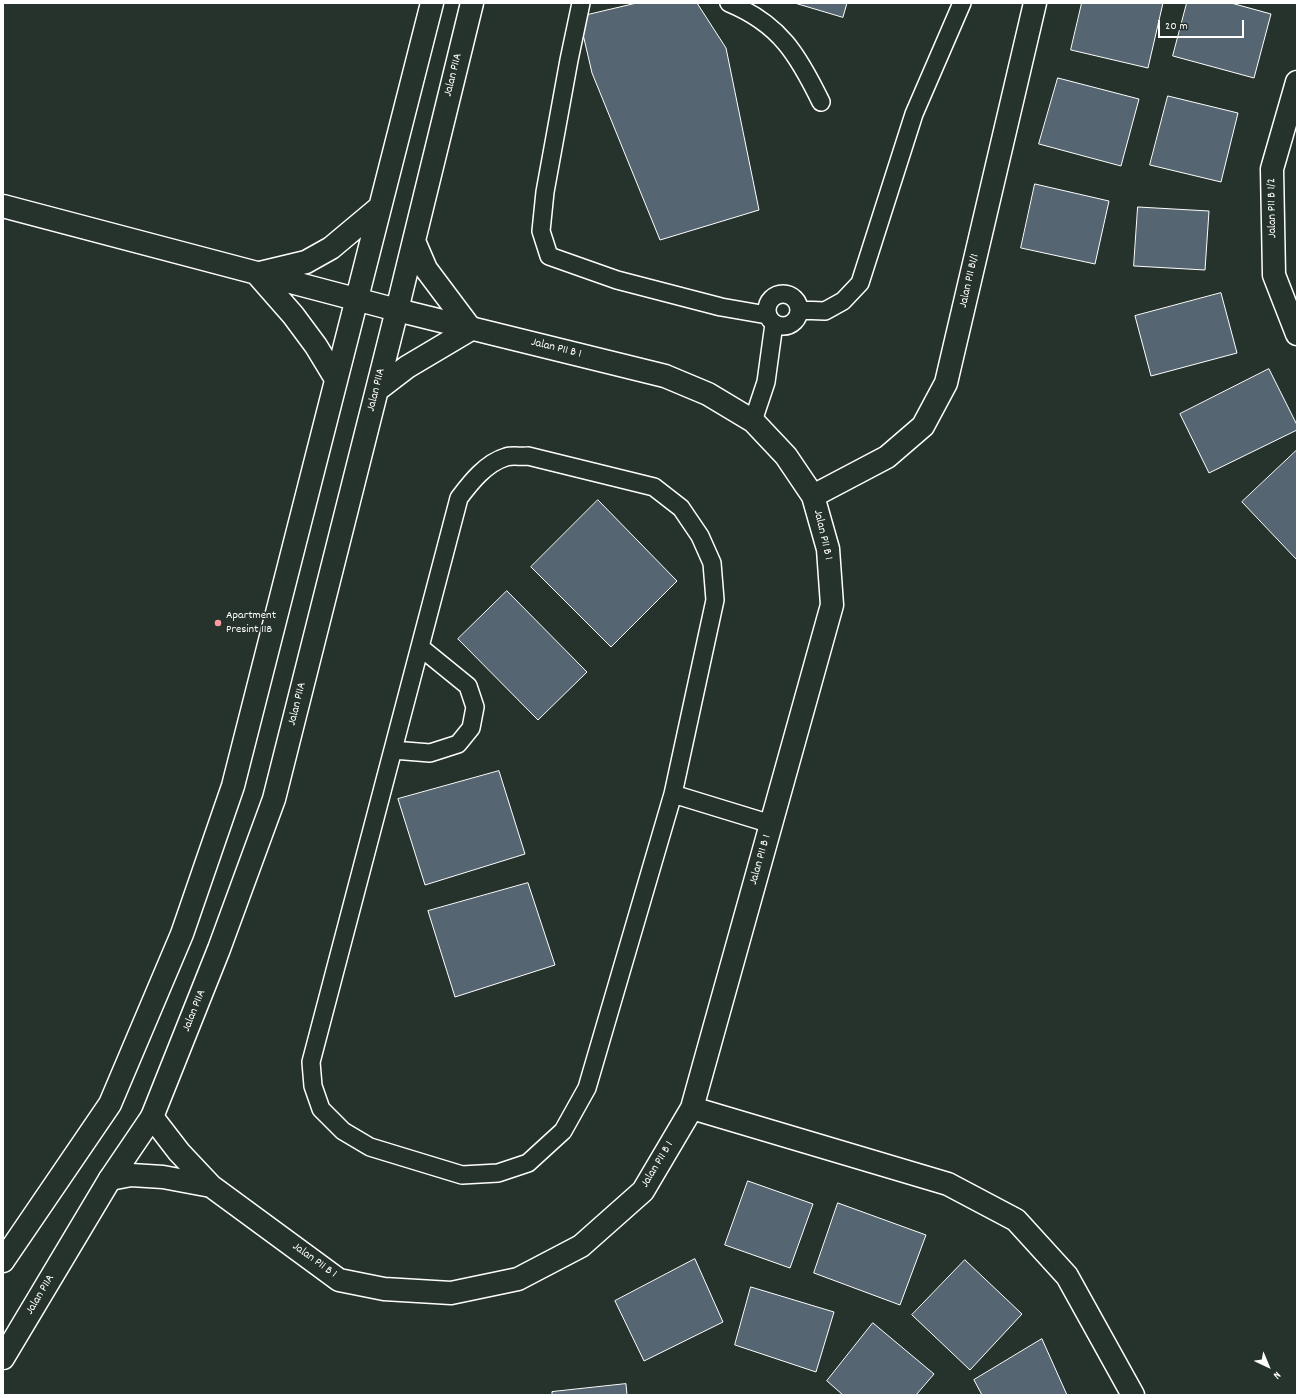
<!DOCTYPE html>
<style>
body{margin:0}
#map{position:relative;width:1300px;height:1398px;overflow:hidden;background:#26332d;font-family:Dekko,sans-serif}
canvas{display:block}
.frame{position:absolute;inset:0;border:4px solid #fff;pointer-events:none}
.north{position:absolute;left:1248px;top:1346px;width:40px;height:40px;-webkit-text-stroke:3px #26332d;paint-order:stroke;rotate:136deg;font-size:11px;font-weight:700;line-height:16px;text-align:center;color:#fff}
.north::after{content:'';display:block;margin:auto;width:14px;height:18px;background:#fff;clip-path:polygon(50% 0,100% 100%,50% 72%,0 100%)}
.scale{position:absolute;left:1158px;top:20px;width:86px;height:18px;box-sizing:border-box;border:2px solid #fff;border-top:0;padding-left:5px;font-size:12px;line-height:14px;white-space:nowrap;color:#fff;-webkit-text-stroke:3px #26332d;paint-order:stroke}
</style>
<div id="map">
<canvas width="1300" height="1398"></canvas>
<div class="frame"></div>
<div class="north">N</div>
<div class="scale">20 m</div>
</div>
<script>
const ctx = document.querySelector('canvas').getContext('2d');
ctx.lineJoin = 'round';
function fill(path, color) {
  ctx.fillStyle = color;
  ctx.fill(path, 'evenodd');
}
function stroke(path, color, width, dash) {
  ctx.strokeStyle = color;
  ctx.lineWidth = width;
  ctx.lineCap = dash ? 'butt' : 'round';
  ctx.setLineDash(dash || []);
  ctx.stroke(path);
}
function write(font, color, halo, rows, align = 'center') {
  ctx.font = font + ' Dekko,sans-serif';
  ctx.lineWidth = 3.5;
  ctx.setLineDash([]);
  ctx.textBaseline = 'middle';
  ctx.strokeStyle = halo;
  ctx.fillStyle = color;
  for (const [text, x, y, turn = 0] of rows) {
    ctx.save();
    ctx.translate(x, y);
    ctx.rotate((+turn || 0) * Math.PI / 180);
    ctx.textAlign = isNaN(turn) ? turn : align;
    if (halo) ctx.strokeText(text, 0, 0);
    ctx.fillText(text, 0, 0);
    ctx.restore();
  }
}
const building = new Path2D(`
 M 637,3 L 697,3 L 726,48 L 759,210 L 660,240 L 592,73 L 579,17 Z
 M 795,3 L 847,3 L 843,17 Z
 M 1082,3 L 1163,3 L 1148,68 L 1071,50 Z
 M 1187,3 L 1231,3 L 1271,14 L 1254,78 L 1173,56 Z
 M 1058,78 L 1139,99 L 1121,166 L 1039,144 Z
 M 1168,96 L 1238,113 L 1221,182 L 1150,165 Z
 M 1035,184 L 1109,201 L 1095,264 L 1021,248 Z
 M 1138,207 L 1209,211 L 1205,270 L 1134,266 Z
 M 1221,293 L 1237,353 L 1151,376 L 1135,316 Z
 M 1269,369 L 1297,425 L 1297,430 L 1209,473 L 1180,414 Z
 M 1297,450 L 1297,560 L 1242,502 Z
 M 598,500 L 677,581 L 611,647 L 531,567 Z
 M 507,591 L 587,672 L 538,720 L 458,639 Z
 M 499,771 L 525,854 L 425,885 L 398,799 Z
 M 528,883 L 555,965 L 455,997 L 428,911 Z
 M 748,1181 L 813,1204 L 790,1268 L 725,1245 Z
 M 838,1203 L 926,1235 L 900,1305 L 814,1273 Z
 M 695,1259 L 723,1322 L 644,1361 L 615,1301 Z
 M 965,1260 L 1022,1314 L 970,1370 L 912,1315 Z
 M 751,1287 L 834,1312 L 816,1372 L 735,1345 Z
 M 873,1323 L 934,1374 L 916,1395 L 843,1395 L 827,1381 Z
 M 1042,1339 L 1067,1395 L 982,1395 L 974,1380 Z
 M 626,1384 L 627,1395 L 552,1395 L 552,1392 Z`);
fill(building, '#556572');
stroke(building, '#fff', 1);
const lane = new Path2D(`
 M 581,3 L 569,60 L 545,192 L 541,231 L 549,256 L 617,280 L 721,307 L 767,315
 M 729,3 C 780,24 798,55 821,102
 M767 310a16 16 0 1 1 32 0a16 16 0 1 1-32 0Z
 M 799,310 L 825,311 L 843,301 L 860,283 L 914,114 L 962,3
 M 753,421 L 766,382 L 774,324
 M 528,456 L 654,487 L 681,508 L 700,536 L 712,563 L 715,600 L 673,794 L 587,1088 L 563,1131 L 528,1163 L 498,1173 L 462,1175 L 370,1147 L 343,1131 L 321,1109 L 313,1086 L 311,1062 L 459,498 C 471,482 486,463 506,457 C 512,455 522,457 528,456 Z
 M 393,750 L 430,753 L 458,744 L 471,728 L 475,707 L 468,686 L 420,647
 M 673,794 L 771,824`);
const street = new Path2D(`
 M 1297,82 L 1272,169 L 1274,275 L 1297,334
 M 813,496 L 887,457 L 923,426 L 946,383 L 1035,3
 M 692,1108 L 948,1184 L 1016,1220 L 1067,1276 L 1133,1395
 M 152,1117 L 179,1152 L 211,1186 L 339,1280 L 384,1289 L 451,1293 L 518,1279 L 581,1246 L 643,1191 L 692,1108 L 832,605 L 828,549 L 813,496 L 786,456 L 753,421 L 708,394 L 665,376 L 397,310
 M 110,1179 L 131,1175 L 163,1177 L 211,1186`);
const secondary = new Path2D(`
 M 3,206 L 397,310
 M 260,273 L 306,262 L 331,248 L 380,207
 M 257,274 L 293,315 L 316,346 L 336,379
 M 377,390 L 407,367 L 471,329 L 426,269 L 414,241
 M 3,1261 L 110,1104 L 182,934 L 233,786 L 432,3
 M 3,1358 L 110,1179 L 152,1117 L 219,949 L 274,799 L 397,310 L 472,3`);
stroke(lane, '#fff', 20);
stroke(street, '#fff', 25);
stroke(secondary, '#fff', 25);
stroke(lane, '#26332d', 17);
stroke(street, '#26332d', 22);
stroke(secondary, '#26332d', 22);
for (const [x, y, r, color] of [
 [218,623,4,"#ff9aa2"]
]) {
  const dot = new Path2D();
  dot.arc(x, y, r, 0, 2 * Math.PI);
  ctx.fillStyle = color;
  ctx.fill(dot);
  stroke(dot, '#26332d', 1.5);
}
write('12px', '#fff', '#26332d', [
 ["Jalan P11A",454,75,-76],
 ["Jalan P11 B 1/2",1273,208,-91],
 ["Jalan P11 B1/1",970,281,-77],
 ["Jalan P11 B 1",556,349,14],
 ["Jalan P11A",377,390,-76],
 ["Jalan P11 B 1",822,535,77],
 ["Jalan P11A",298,704,-76],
 ["Jalan P11 B 1",761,860,-74],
 ["Jalan P11A",195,1011,-68],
 ["Jalan P11 B 1",658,1165,-59],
 ["Jalan P11 B 1",314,1261,36],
 ["Jalan P11A",41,1295,-59]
]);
write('12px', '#fff', '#26332d', [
 ["Apartment",226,616],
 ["Presint 11B",226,630]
], 'left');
</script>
